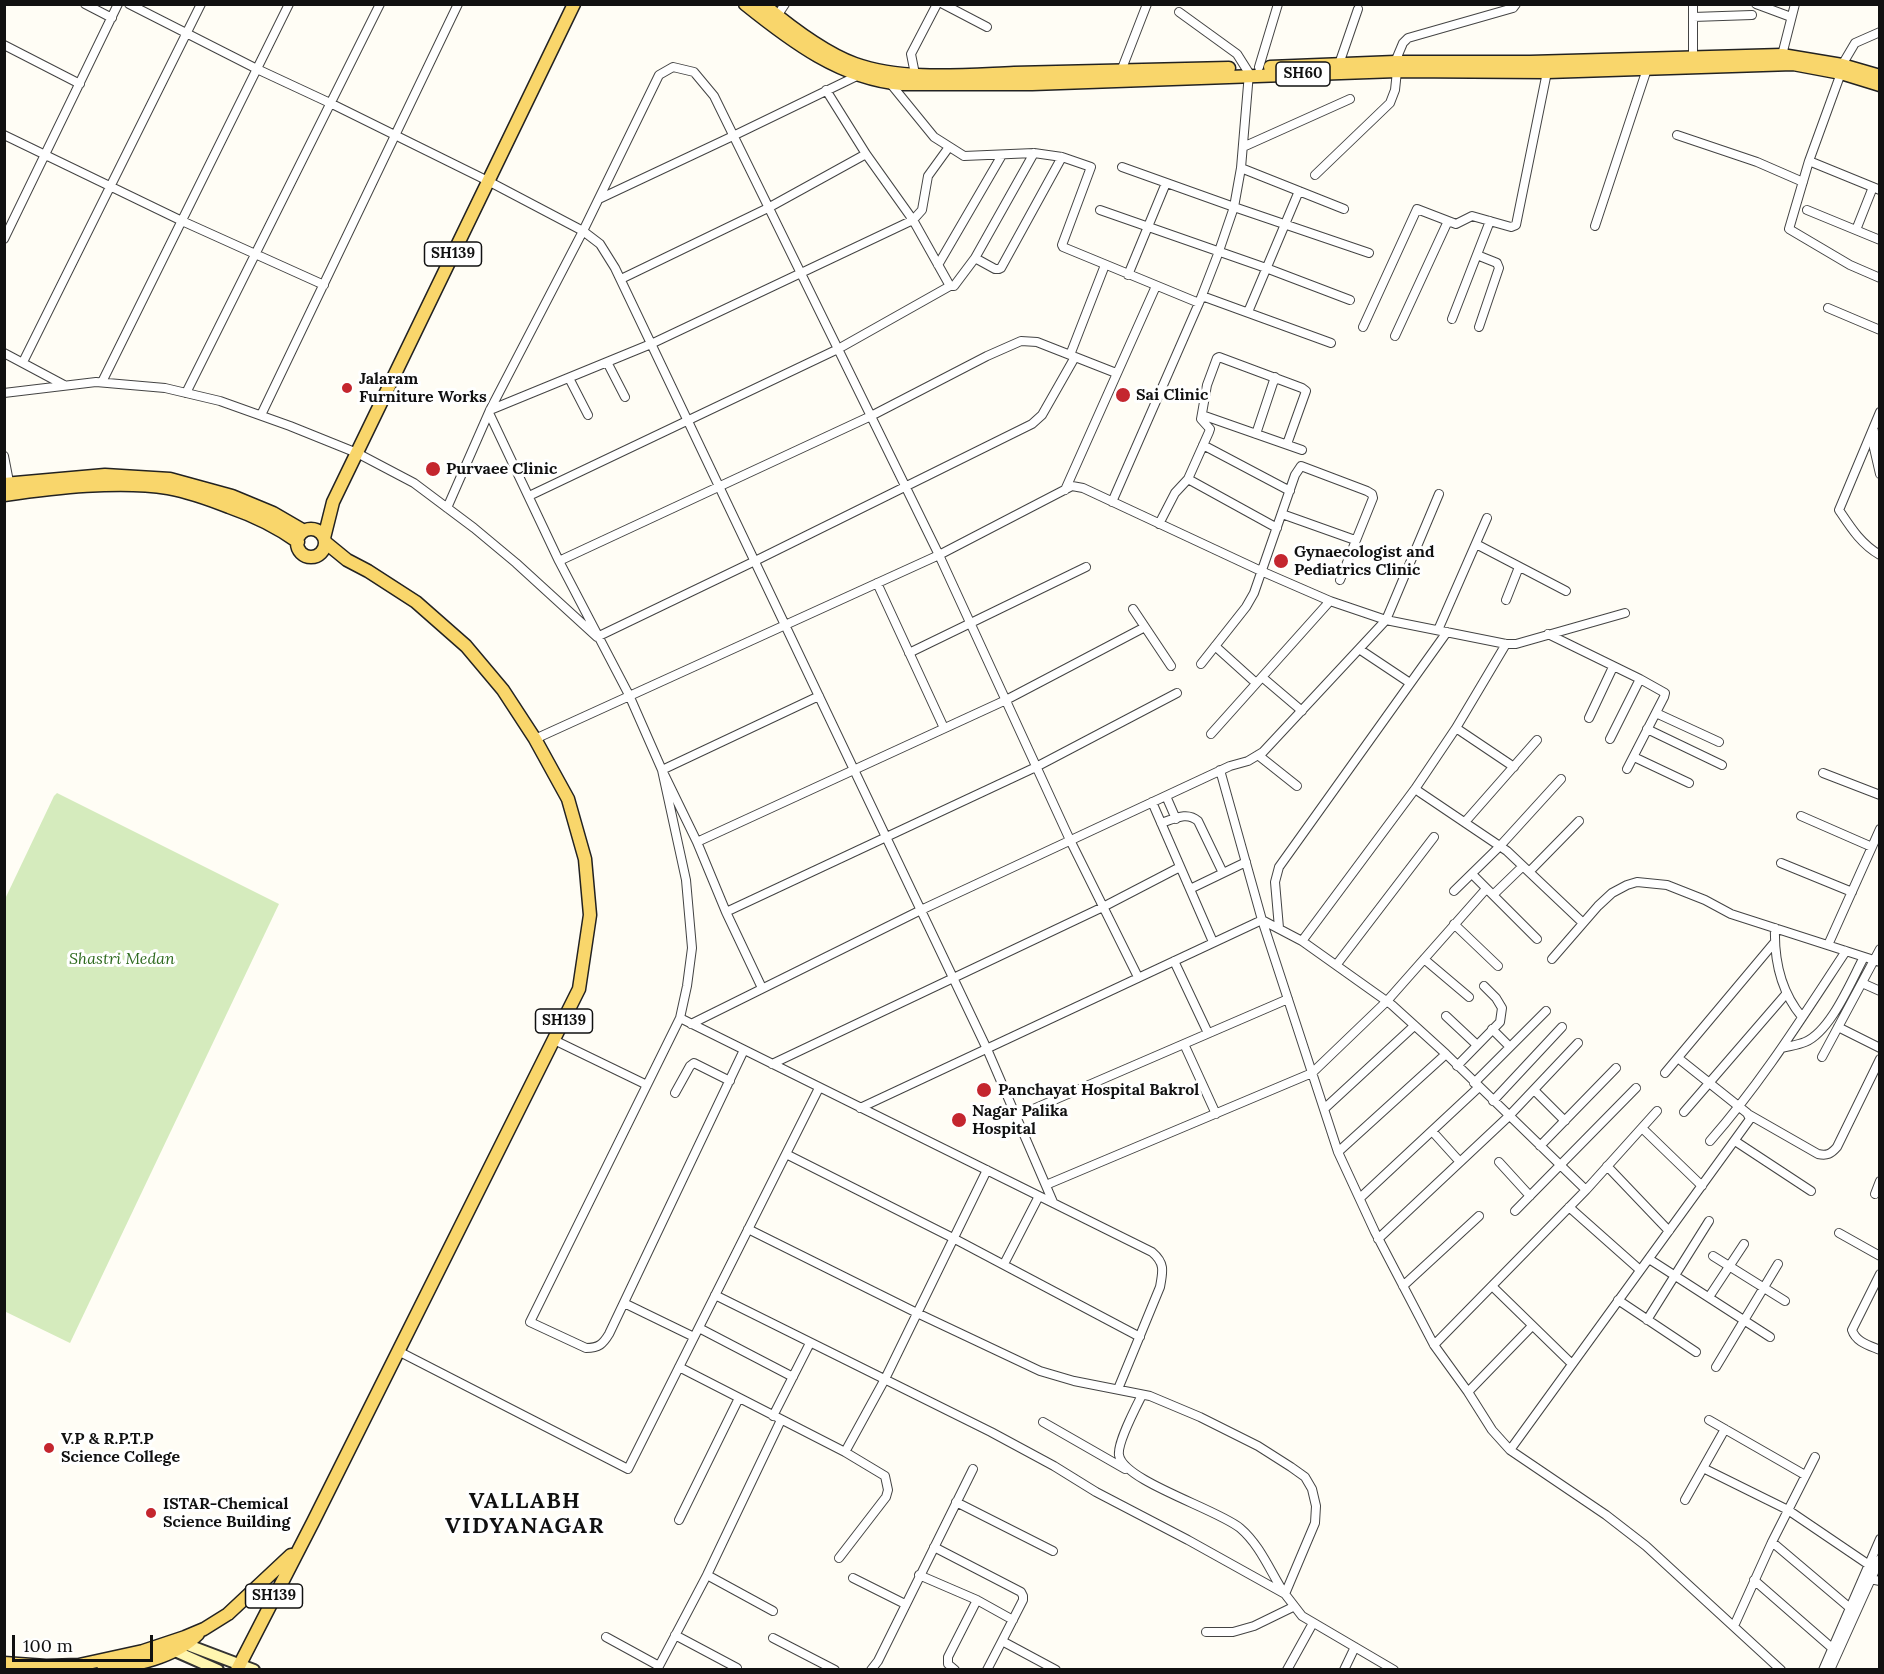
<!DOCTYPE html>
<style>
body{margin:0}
#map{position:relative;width:1884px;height:1674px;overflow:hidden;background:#fffdf5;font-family:Lora,serif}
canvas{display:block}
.frame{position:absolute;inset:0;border:6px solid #111;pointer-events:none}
.scale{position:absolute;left:12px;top:1635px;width:141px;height:27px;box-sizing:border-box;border:3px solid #111;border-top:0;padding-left:8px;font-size:18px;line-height:21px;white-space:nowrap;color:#111;-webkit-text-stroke:4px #fff;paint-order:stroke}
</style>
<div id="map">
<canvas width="1884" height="1674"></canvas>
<div class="frame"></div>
<div class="scale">100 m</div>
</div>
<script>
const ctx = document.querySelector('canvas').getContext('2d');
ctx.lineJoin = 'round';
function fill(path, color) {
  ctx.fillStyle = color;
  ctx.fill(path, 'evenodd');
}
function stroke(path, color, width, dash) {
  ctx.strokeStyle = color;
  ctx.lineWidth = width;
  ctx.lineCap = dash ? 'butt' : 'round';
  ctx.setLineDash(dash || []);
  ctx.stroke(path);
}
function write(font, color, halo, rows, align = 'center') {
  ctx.font = font + ' Lora,serif';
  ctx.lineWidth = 6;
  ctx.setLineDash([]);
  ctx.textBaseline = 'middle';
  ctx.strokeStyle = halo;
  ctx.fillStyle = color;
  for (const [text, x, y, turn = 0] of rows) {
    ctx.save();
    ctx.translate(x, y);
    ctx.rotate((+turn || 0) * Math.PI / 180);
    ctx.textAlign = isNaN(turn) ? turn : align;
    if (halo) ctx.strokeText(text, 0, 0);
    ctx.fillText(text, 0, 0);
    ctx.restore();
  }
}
fill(new Path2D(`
 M 57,793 L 279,904 L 70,1343 L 4,1311 L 5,899 L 54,796 Z`), '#d5ebbd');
const street = new Path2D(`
 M 85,4 L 112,18
 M 129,4 L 257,69 L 330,103 L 488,181 L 583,231 L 600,244 L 615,268 L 987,1049 L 1053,1202
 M 943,4 L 987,27
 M 1693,4 L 1693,57
 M 1756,4 L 1791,17
 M 777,16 L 785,4
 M 1693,17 L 1752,15
 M 4,45 L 80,84
 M 1782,55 L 1795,4
 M 1395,62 L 1403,43 L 1408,38 L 1513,8 L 1516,4
 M 1339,64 L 1358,9
 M 1842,65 L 1855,43 L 1880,32
 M 1259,67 L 1278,4
 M 1121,71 L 1147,4
 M 1841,73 L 1809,161 L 1789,229 L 1850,265 L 1880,278
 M 915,74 L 911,54 L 937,4
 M 890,83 L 934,137 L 964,156 L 1034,153 L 1062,157 L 1091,167 L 1062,245 L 1063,247 L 1199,303
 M 826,90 L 866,154 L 913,220 L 950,286
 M 4,135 L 182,221 L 324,285
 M 1677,135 L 1757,162 L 1803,182
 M 1243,147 L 1350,99
 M 1809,161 L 1880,190
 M 1122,167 L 1234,207 L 1369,253
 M 1241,168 L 1344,209
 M 1315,175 L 1390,103 L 1395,90 L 1397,71
 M 599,199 L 733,136 L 859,75
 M 1100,210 L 1266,268 L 1350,300
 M 1807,210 L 1880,240
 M 1595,226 L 1647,69
 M 1856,230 L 1873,187
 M 4,239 L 118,4
 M 1477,255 L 1497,263 L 1499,268 L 1479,327
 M 975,258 L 995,269 L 999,269 L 1001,268 L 1062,157
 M 938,265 L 1002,155
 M 1128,275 L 1166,183
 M 621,279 L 768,208 L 866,154
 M 1202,296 L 1331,343
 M 1828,308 L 1880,330
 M 1248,312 L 1299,191
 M 1452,319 L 1490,221
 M 1363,327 L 1417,209 L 1456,224 L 1472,216 L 1511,227 L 1516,225 L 1547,72
 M 1395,336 L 1448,221
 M 4,353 L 64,385
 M 1070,355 L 1105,265
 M 23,362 L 201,4
 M 607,362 L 625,397
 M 569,378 L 588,415
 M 102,382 L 289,4
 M 4,393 L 96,382 L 165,388 L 220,401 L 290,426 L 357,453 L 414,483 L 474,528 L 516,563 L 597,637 L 755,561 L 1032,424 L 1042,415 L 1075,357
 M 186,393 L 380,4
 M 490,410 L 651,344 L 913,220 L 922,210 L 928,176 L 949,147
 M 1880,412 L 1839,510 C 1851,528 1861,544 1880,555
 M 489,413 L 559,561 L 629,695 L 662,770 L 697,842 L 726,912 L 762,988
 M 261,415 L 458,4
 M 1202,415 L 1302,450
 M 1874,431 L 1874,448 L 1880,474
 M 1256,434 L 1275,377
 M 1203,445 L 1290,491
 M 4,456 L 10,487
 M 1188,479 L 1277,528
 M 1065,490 L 1156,286
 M 529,496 L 838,349 L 950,286 L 954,286 L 975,258 L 1034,153
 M 1112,502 L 1199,303 L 1218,254 L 1234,207 L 1241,168 L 1249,73 L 1237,54 L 1179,12
 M 447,508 L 490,410 L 583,231 L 659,75 L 673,67 L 694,72 L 714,96 L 939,555 L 1070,840 L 1138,977
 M 1282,514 L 1355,540
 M 1159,524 L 1175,493 L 1188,479 L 1209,432 L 1210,429 L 1201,419 L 1207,385 L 1217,358 L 1219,357 L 1302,388 L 1306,391 L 1287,444
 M 1476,544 L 1566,591
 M 559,561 L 871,416 L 987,356 L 1021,341 L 1037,342 L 1116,373
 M 877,583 L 944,728
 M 1506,600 L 1519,567
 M 1133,609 L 1171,666
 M 1438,630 L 1487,518
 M 1548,634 L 1640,679 L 1665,693 L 1664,697 L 1627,769
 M 1215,646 L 1256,683
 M 1359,649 L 1410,683
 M 909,653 L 1086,567
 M 1201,664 L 1246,607 L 1254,593 L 1295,475 L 1301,466 L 1367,491 L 1372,494 L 1373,498 L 1340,580
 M 1262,677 L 1302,711
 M 1656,713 L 1719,742
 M 1589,718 L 1613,667
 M 1456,728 L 1514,767
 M 1647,729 L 1722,765
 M 1211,734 L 1330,601
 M 535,739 L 939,555 L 1072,486 L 1083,488 L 1261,571 L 1330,601 L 1386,620 L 1506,644 L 1516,644 L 1625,613
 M 1610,739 L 1640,679
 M 1258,755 L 1297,786
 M 1634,757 L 1689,783
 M 1220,770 L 1262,920 L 1338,1152 L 1375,1232 L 1434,1345 L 1468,1392 L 1492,1430 L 1510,1450 L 1606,1515 L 1646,1546 L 1781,1670
 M 1823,773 L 1880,795
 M 1415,789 L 1507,851 L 1583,923
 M 1166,796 L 1176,819
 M 1152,802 L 1213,942
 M 1801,816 L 1872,847
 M 1465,822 L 1537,740
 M 1161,823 C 1174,819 1187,811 1198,821 L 1223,873
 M 697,842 L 1006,700 L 1145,627
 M 1781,863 L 1852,892
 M 1529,872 L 1579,821
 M 1472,874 L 1537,939
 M 1190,889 L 1246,862
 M 1454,891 L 1500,846 L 1561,779
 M 1493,895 L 1523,866
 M 726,912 L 1036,767 L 1177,693
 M 1262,920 L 1302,941 L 1392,1005 L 1446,1054 L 1586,1190
 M 1454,924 L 1498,966
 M 1279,928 L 1275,882 L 1279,867 L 1447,632
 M 1775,928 C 1774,960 1781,992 1802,1017
 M 1302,941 L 1415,789 L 1456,728 L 1506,644
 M 1828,945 L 1880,829
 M 1424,959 L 1469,997
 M 1552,959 L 1598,906 L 1612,893 L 1627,885 L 1637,882 L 1667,885 L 1705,900 L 1731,914 L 1880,962
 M 1174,961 L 1208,1033
 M 1337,964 L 1434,837
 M 1862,983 L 1880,991
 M 1446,1016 L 1477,1045
 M 680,1018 L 1152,1252 C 1165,1263 1163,1271 1160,1287 L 1118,1389
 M 691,1024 L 921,910 L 1230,766 L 1248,761 L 1263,752 L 1386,620 L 1439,494
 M 1838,1027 L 1880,1048
 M 1492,1029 L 1510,1047
 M 554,1040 L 647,1085
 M 1184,1044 L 1216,1114
 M 1782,1048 C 1789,1046 1798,1045 1805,1042 C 1831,1031 1851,981 1864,957
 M 744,1050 L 609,1334 C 603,1344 599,1348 586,1348 L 530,1322 L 680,1018 L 687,986 L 692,948 L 686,880 L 662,770 L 819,696
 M 1822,1057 L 1880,949
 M 772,1064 L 1103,907 L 1180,867
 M 1457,1066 L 1500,1022 L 1502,1008 L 1496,998 L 1484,986
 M 1665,1073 L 1774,943
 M 1474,1083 L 1546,1011
 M 1534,1090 L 1565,1121
 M 675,1093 L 690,1066 L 694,1063 L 730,1081
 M 1493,1101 L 1562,1027
 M 860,1108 L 1262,920
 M 1324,1109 L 1414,1026
 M 1684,1112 L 1786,994
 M 1748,1114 L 1818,1154 C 1827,1156 1831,1154 1837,1147 L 1880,1059
 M 1017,1116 L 1288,999
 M 1642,1128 L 1702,1186
 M 1432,1131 L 1460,1162
 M 1710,1141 C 1762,1082 1803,1016 1846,951
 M 1735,1141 L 1811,1191
 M 1540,1146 L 1616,1068
 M 1338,1152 L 1446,1054
 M 786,1154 L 953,1238 L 1140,1337
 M 1499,1162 L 1530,1196
 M 1607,1166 L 1669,1231
 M 1046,1185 L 1312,1073 L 1387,1001 L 1486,889
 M 1875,1194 L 1880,1181
 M 1360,1198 L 1479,1087
 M 1569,1207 L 1640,1270
 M 1515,1211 L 1636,1088
 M 748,1229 L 917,1313 L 1040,1371 L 1074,1381 L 1150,1396 L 1200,1417 L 1258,1446 L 1291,1467 L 1305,1477 L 1312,1489 L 1316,1506 L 1315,1523 L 1285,1594 L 1302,1616 L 1394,1670
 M 1839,1233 L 1880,1256
 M 1378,1239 L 1509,1116 L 1578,1043
 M 1713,1256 L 1785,1301
 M 1649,1259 L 1770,1337
 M 1004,1264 L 1039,1196
 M 1880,1274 L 1852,1330 C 1856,1342 1868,1345 1880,1350
 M 1403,1286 L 1479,1216
 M 1492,1286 L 1572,1364
 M 715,1295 L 991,1432 L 1054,1466 L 1096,1492 L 1188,1540 L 1285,1594
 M 1709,1297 L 1744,1244
 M 1618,1300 L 1696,1352
 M 624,1303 L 694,1337
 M 1647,1320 L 1709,1221
 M 699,1328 L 793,1377
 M 1434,1345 L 1586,1190 L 1657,1111
 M 398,1351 L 628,1469 L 819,1088
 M 679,1367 L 845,1452 L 885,1476 L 888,1490 L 886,1497 L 839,1558
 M 1716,1367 L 1778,1264
 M 1468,1392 L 1532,1326
 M 1142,1395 C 1136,1407 1117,1443 1119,1455 C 1123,1481 1217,1509 1240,1528 C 1260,1545 1270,1571 1284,1593
 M 773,1416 L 810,1343
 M 1709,1420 L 1805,1475
 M 1043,1422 L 1125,1469
 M 1510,1450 L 1750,1119 L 1747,1113 L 1678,1058
 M 845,1452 L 885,1379 L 987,1170
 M 1703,1468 L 1788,1510 L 1875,1569
 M 1685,1500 L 1725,1429
 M 956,1502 L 1053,1551
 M 679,1520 L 739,1398
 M 1772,1542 L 1850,1608
 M 934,1547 L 1021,1592 L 1023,1596 L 1023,1600 L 1002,1641
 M 707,1575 L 773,1611
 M 919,1575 L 977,1600 L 1013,1620
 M 853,1578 L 905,1604
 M 1870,1579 L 1880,1581
 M 1754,1580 L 1832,1648
 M 1734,1626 L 1772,1542 L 1815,1457
 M 1206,1632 L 1233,1632 L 1254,1626 L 1293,1607
 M 675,1635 L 737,1668
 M 606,1637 L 659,1666
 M 773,1638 L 835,1670
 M 657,1670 L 707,1575 L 781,1420
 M 871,1670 L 878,1661 L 973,1469
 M 955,1670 L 948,1664 L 948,1657 L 977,1600
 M 987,1670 L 1002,1641 L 1056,1670
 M 1287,1670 L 1313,1623
 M 1344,1670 L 1355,1647
 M 1823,1670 L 1880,1539
 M 1830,1670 L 1880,1559`);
const secondary = new Path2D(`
 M 181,1640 L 188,1645 L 254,1670
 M 171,1648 L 175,1651 L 218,1670`);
const primary = new Path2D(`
 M 745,4 C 791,41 841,79 902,84 L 1032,84 L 1397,71 L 1547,72 L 1793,64 L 1841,73 L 1880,85
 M 763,4 C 788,25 825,53 855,64 C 903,81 964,75 1014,73 C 1086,71 1157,70 1229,68
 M 1270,67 L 1395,62 L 1530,62 L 1782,55 L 1842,65 L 1880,76
 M 4,484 L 105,475 L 170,479 L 232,496 L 273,513 L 304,531
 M 4,495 C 55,488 118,480 168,488 C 190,492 209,499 229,507 C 255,516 276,526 298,542
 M297 543a14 14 0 1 1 28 0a14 14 0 1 1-28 0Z
 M 324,538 L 333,502 L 574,4
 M 4,1663 L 46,1666 L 79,1665 L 143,1651 L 185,1637 L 204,1629 L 228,1614 L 291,1555
 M 103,1670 C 136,1665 174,1658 198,1634
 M 237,1670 L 313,1522 L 579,989 L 590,915 L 585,859 L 568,799 L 535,739 L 503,690 L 466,646 L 416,602 L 368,571 L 347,560 L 325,542`);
stroke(street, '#444', 10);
stroke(secondary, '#333', 14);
stroke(primary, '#222', 15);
stroke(street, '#fff', 8);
stroke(secondary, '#fff6b0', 10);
stroke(primary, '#f9d66b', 12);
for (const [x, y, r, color] of [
 [347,388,6,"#c4262e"],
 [1123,395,8,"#c4262e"],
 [433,469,8,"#c4262e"],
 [1281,561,8,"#c4262e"],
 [984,1090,8,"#c4262e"],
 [959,1120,8,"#c4262e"],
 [49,1448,6,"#c4262e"],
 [151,1513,6,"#c4262e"]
]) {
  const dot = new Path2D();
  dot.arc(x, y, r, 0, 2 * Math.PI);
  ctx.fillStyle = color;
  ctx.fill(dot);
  stroke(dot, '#fff', 2);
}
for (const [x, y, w] of [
 [1303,74,54],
 [453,254,57],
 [564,1021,57],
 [274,1596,57]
]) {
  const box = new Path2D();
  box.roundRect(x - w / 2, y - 12, w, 24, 4.5);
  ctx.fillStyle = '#fff';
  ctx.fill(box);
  stroke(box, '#111', 1.5);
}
write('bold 15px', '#111', null, [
 ["SH60",1303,74],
 ["SH139",453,254],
 ["SH139",564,1021],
 ["SH139",274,1596]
]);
write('bold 16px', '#111', '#fff', [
 ["Jalaram",359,379],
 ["Furniture Works",359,397],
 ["Sai Clinic",1136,395],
 ["Purvaee Clinic",446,469],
 ["Gynaecologist and",1294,552],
 ["Pediatrics Clinic",1294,570],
 ["Panchayat Hospital Bakrol",998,1090],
 ["Nagar Palika",972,1111],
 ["Hospital",972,1129],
 ["V.P & R.P.T.P",61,1439],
 ["Science College",61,1457],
 ["ISTAR-Chemical",163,1504],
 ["Science Building",163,1522]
], 'left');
write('italic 16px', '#2f6b1f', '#fff', [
 ["Shastri Medan",122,959]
]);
ctx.letterSpacing = '1.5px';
write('bold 22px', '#111', '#fff', [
 ["VALLABH",525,1502],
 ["VIDYANAGAR",525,1527]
]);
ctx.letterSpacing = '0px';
</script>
